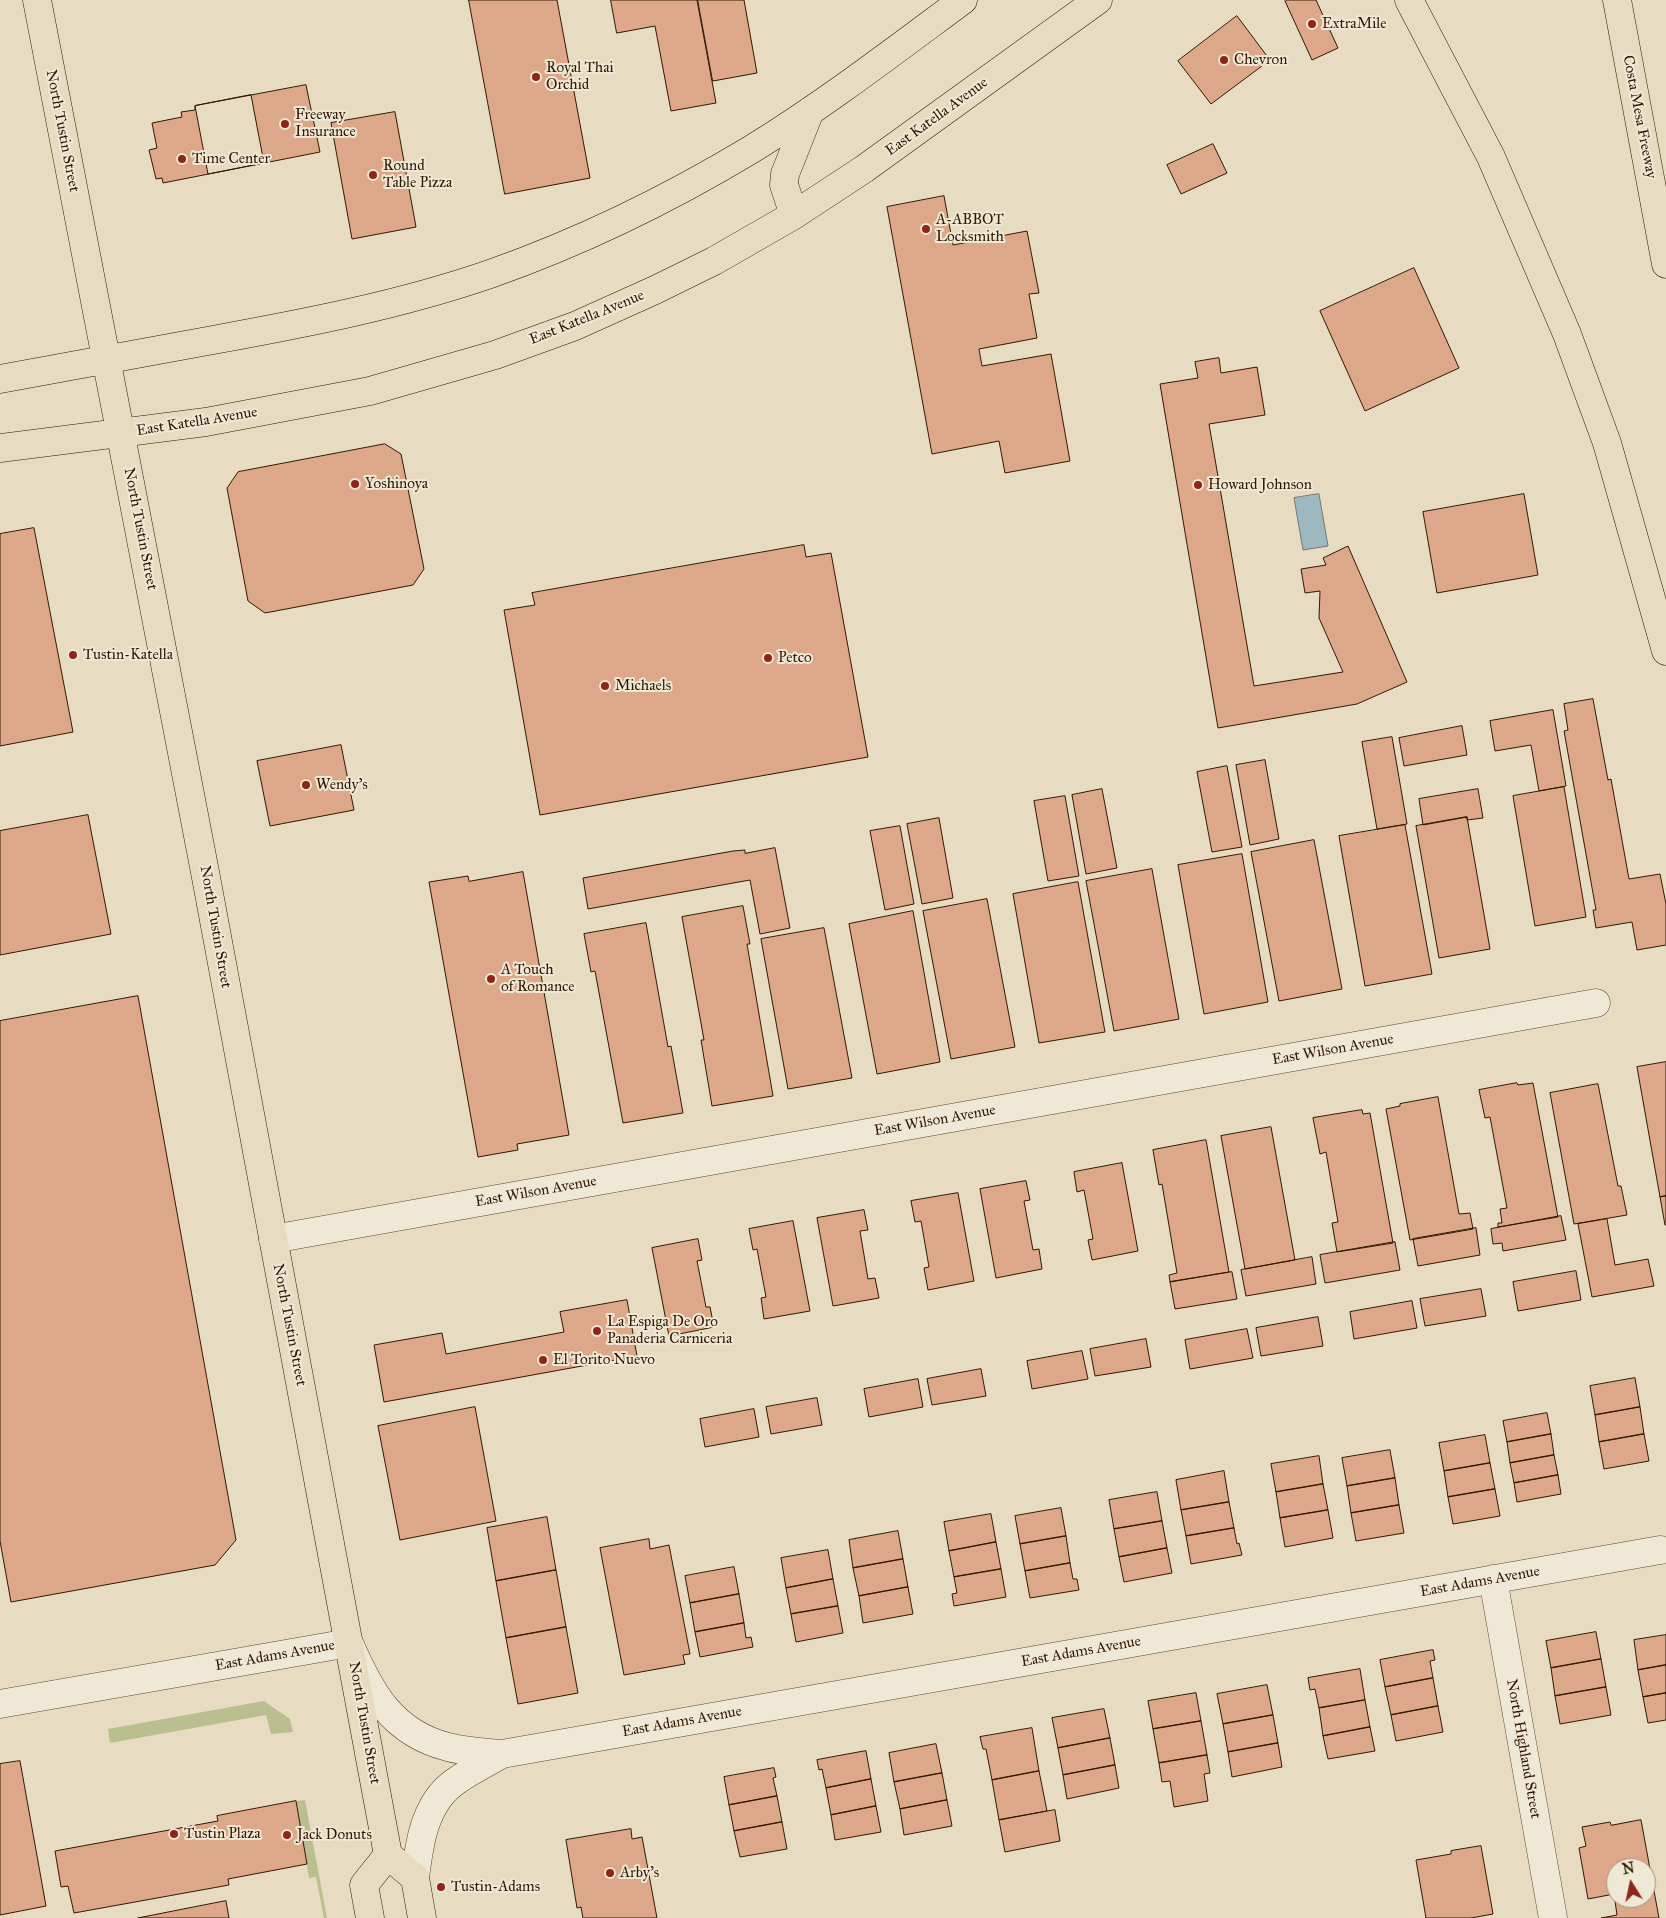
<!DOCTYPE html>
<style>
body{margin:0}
#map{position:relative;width:1666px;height:1918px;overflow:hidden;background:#e7dcc1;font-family:"IM FELL Great Primer",serif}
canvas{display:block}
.north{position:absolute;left:1606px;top:1858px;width:50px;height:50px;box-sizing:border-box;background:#efe8d7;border:1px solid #a39581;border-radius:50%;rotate:350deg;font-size:14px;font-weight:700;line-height:20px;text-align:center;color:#311800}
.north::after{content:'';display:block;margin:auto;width:18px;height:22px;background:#8f2418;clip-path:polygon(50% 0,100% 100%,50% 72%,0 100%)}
</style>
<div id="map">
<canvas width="1666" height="1918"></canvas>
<div class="north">N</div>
</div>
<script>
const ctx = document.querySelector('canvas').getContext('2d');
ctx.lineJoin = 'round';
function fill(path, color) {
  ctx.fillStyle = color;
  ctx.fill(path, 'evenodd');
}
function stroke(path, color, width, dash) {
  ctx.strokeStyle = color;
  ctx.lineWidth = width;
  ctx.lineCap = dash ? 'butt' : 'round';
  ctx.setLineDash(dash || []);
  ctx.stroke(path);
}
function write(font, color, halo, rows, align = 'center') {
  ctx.font = font + ' "IM FELL Great Primer",serif';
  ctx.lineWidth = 4;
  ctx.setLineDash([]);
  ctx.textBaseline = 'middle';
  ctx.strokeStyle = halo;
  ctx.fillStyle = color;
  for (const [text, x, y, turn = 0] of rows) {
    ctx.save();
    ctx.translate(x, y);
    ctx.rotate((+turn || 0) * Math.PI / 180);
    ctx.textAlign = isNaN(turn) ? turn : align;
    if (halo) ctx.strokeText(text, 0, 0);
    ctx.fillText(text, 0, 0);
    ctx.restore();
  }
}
fill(new Path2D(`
 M 264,1701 L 290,1719 L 293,1732 L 271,1734 L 266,1715 L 110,1743 L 108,1729 Z
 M 305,1800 L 327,1918 L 324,1918 L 316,1877 L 309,1878 L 296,1801 Z`), '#babf8f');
const water = new Path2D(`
 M 1319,494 L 1328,546 L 1303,550 L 1294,498 Z`);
fill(water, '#9db8bf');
stroke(water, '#727873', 1);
const building = new Path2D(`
 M 469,0 L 557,0 L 590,178 L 505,194 Z
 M 611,0 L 697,0 L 716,103 L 671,111 L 655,26 L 617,33 Z
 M 698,0 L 744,0 L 757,73 L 713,81 Z
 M 1286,0 L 1316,0 L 1338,48 L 1312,60 L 1285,1 Z
 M 1237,16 L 1270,60 L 1211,104 L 1178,61 Z
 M 306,85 L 320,152 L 163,183 L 162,178 L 156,179 L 149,150 L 157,148 L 152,123 L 182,117 L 181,112 L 195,110 L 195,106 Z
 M 251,95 L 264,163 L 208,174 L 195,106 Z
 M 395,112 L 416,227 L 352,239 L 331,123 Z
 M 1213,144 L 1227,173 L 1181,194 L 1167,165 Z
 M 944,196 L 953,245 L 1027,231 L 1039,293 L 1029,294 L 1037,338 L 979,349 L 982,366 L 1051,354 L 1070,461 L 1005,473 L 999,441 L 932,454 L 887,207 Z
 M 1414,268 L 1459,368 L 1365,411 L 1320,311 Z
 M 1219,358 L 1221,373 L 1257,367 L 1265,415 L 1209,424 L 1254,686 L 1343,672 L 1319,618 L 1320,591 L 1305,593 L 1301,569 L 1326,565 L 1323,558 L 1348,546 L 1407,682 L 1357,704 L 1218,728 L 1160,384 L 1198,378 L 1195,362 Z
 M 385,444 L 401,454 L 424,569 L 413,585 L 265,613 L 248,601 L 227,488 L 238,472 Z
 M 1524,494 L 1538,575 L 1437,593 L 1423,512 Z
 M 34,528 L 73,732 L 0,746 L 0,534 Z
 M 804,545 L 806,557 L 831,553 L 868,757 L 540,815 L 504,610 L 535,605 L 532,593 Z
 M 1593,699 L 1608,780 L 1611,779 L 1629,879 L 1660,874 L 1666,904 L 1666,945 L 1637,950 L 1632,922 L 1596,928 L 1593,910 L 1596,910 L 1564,731 L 1568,730 L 1564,704 Z
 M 1553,710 L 1566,786 L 1539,791 L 1531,745 L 1495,751 L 1490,721 Z
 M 1462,726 L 1467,755 L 1404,766 L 1399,738 Z
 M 1392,737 L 1407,824 L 1377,829 L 1362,742 Z
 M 341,745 L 354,810 L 270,826 L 257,761 Z
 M 1265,760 L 1279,839 L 1250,845 L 1236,765 Z
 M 1227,766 L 1242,847 L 1212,852 L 1197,772 Z
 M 1564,787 L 1586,917 L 1535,926 L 1513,796 Z
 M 1102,789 L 1117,868 L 1086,874 L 1072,795 Z
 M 1478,789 L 1483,818 L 1467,820 L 1467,817 L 1423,825 L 1419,799 Z
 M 1065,796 L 1079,876 L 1048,881 L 1034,801 Z
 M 88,815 L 111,934 L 0,955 L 0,831 Z
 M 1467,817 L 1490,949 L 1439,958 L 1416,826 Z
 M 939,818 L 953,898 L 922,904 L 907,824 Z
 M 1405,825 L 1432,974 L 1365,986 L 1339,836 Z
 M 900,826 L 914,904 L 885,910 L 870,831 Z
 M 1314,840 L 1342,989 L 1279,1001 L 1251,852 Z
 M 775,848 L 790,928 L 760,934 L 750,880 L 588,909 L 583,878 L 733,851 L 745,850 L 745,853 Z
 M 1242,854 L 1268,1002 L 1204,1014 L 1178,865 Z
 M 1152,869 L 1179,1019 L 1114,1031 L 1086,881 Z
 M 523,872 L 569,1135 L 517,1144 L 518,1150 L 478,1157 L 429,882 L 468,876 L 469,881 Z
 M 1078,882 L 1105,1032 L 1039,1043 L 1013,894 Z
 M 987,899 L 1015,1047 L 951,1059 L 923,911 Z
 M 743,906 L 750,944 L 747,944 L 773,1096 L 712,1106 L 701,1040 L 704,1040 L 682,917 Z
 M 913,911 L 940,1062 L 877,1074 L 849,924 Z
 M 646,923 L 668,1047 L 671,1046 L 683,1113 L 623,1123 L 595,971 L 591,972 L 584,934 Z
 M 824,928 L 852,1078 L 788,1089 L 761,939 Z
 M 138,996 L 236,1540 L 215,1565 L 11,1602 L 0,1541 L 0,1021 Z
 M 1666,1062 L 1666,1196 L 1660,1197 L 1637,1067 Z
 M 1517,1083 L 1518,1085 L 1533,1083 L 1558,1217 L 1498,1227 L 1498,1223 L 1502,1223 L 1500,1209 L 1507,1208 L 1490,1117 L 1485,1118 L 1479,1090 Z
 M 1598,1084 L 1618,1186 L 1621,1186 L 1627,1215 L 1574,1224 L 1550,1093 Z
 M 1438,1097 L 1459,1214 L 1470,1213 L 1473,1229 L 1410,1240 L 1386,1109 L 1400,1106 L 1400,1104 Z
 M 1362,1110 L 1363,1114 L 1370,1113 L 1393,1243 L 1337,1252 L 1332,1223 L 1338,1222 L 1326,1152 L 1320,1154 L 1313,1118 Z
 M 1271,1127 L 1295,1260 L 1245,1269 L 1221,1136 Z
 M 1206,1140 L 1229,1272 L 1170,1282 L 1169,1275 L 1177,1273 L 1162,1184 L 1159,1185 L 1153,1150 Z
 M 1122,1163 L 1138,1251 L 1092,1260 L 1088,1240 L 1093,1239 L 1084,1190 L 1077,1192 L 1074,1172 Z
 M 1026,1181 L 1030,1200 L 1024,1201 L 1033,1250 L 1039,1249 L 1042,1269 L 996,1278 L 980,1189 Z
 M 958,1193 L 974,1281 L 928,1290 L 924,1268 L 929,1267 L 921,1221 L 915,1222 L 911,1201 Z
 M 1666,1196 L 1666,1225 L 1665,1225 L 1660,1197 Z
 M 864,1210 L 868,1230 L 860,1231 L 868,1279 L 875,1278 L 879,1298 L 833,1306 L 817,1218 Z
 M 1561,1216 L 1566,1240 L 1503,1251 L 1502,1243 L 1493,1244 L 1491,1229 Z
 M 1607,1219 L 1615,1265 L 1648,1259 L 1654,1286 L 1592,1297 L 1578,1224 Z
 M 793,1221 L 810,1311 L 764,1319 L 761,1298 L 766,1297 L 757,1249 L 753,1250 L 749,1229 Z
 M 1476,1228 L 1480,1255 L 1418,1266 L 1413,1239 Z
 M 698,1239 L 702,1260 L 697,1261 L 706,1307 L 710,1307 L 714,1327 L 669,1336 L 652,1248 Z
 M 1395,1242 L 1400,1270 L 1325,1283 L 1320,1255 Z
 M 1312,1257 L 1316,1284 L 1246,1296 L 1241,1270 Z
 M 1576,1271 L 1581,1300 L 1518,1311 L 1513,1282 Z
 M 1232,1272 L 1237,1299 L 1175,1309 L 1170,1282 Z
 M 1481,1289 L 1486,1316 L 1425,1326 L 1420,1299 Z
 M 627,1300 L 637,1356 L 384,1402 L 374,1345 L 442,1333 L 446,1354 L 564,1332 L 560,1312 Z
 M 1412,1301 L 1417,1328 L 1354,1339 L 1350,1312 Z
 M 1318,1317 L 1323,1346 L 1261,1356 L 1256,1328 Z
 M 1247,1329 L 1253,1358 L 1190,1369 L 1185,1340 Z
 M 1146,1339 L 1151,1367 L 1095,1376 L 1090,1349 Z
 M 1082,1351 L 1088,1379 L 1032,1389 L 1027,1361 Z
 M 981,1369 L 986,1396 L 932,1405 L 927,1379 Z
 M 1635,1378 L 1640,1407 L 1595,1415 L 1590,1386 Z
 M 918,1379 L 923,1407 L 869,1417 L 864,1389 Z
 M 817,1398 L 822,1425 L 771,1434 L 766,1407 Z
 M 475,1407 L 496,1521 L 400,1540 L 378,1426 Z
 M 1640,1407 L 1644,1434 L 1599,1442 L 1595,1415 Z
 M 754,1409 L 759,1437 L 705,1447 L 700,1419 Z
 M 1547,1413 L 1551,1434 L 1507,1442 L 1503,1421 Z
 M 1551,1434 L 1554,1455 L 1510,1463 L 1507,1442 Z
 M 1644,1434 L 1649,1461 L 1604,1469 L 1599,1442 Z
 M 1485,1435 L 1490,1463 L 1444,1471 L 1439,1443 Z
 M 1390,1450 L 1395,1478 L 1347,1486 L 1342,1458 Z
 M 1554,1455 L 1558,1475 L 1514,1483 L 1510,1463 Z
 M 1319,1456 L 1323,1484 L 1276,1492 L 1271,1464 Z
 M 1490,1463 L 1495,1489 L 1448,1497 L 1444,1471 Z
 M 1224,1471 L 1229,1502 L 1181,1510 L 1176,1480 Z
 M 1558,1475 L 1561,1494 L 1517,1502 L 1514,1483 Z
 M 1395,1478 L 1399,1505 L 1351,1513 L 1347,1486 Z
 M 1323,1484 L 1328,1510 L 1280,1518 L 1276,1492 Z
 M 1495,1489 L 1500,1516 L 1453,1524 L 1448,1497 Z
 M 1157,1492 L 1162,1521 L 1114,1529 L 1109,1500 Z
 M 1229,1502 L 1234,1528 L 1186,1536 L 1181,1510 Z
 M 1399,1505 L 1404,1533 L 1356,1541 L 1351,1513 Z
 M 1061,1508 L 1066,1536 L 1020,1544 L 1015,1516 Z
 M 1328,1510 L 1333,1538 L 1285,1547 L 1280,1518 Z
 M 991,1514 L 996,1542 L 949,1551 L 944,1522 Z
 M 547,1517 L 556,1570 L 496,1581 L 487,1528 Z
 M 1162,1521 L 1167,1548 L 1119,1557 L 1114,1529 Z
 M 1234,1528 L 1237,1544 L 1239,1543 L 1242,1555 L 1191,1564 L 1186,1536 Z
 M 898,1531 L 903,1559 L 853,1568 L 849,1540 Z
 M 1066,1536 L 1070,1563 L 1025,1571 L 1020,1544 Z
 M 649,1539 L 650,1549 L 669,1545 L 690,1654 L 683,1655 L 685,1664 L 624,1675 L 600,1548 Z
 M 996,1542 L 1001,1569 L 954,1577 L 949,1551 Z
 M 1167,1548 L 1172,1573 L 1124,1582 L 1119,1557 Z
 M 828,1550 L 833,1579 L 786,1588 L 781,1558 Z
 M 903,1559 L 908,1587 L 859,1596 L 853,1568 Z
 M 1070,1563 L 1073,1579 L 1077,1579 L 1079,1590 L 1030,1598 L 1025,1571 Z
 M 734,1567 L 739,1594 L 690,1603 L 685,1576 Z
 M 1001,1569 L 1006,1597 L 954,1606 L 952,1594 L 957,1593 L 954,1577 Z
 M 556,1570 L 566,1627 L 506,1638 L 496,1581 Z
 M 833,1579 L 838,1606 L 791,1614 L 786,1588 Z
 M 908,1587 L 913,1614 L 863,1623 L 859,1596 Z
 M 739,1594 L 744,1623 L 695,1632 L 690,1603 Z
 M 838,1606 L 843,1633 L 796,1642 L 791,1614 Z
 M 744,1623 L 746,1638 L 751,1637 L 753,1647 L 700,1657 L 695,1632 Z
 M 566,1627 L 578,1693 L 518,1704 L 506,1638 Z
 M 1596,1632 L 1601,1659 L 1551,1668 L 1546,1641 Z
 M 1666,1635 L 1666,1665 L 1638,1670 L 1634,1640 Z
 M 1433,1650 L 1435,1660 L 1430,1661 L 1433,1678 L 1385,1687 L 1380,1660 Z
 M 1601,1659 L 1606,1687 L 1555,1696 L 1551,1668 Z
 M 1666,1665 L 1666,1693 L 1643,1697 L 1638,1670 Z
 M 1360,1669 L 1365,1700 L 1319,1708 L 1315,1689 L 1310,1690 L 1308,1678 Z
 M 1433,1678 L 1438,1706 L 1391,1715 L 1385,1687 Z
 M 1267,1685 L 1273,1715 L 1223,1724 L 1217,1694 Z
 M 1606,1687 L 1611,1715 L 1560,1724 L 1555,1696 Z
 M 1196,1693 L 1201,1721 L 1153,1729 L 1148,1701 Z
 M 1666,1693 L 1666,1720 L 1648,1723 L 1643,1697 Z
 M 1365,1700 L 1370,1727 L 1323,1736 L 1319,1708 Z
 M 1438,1706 L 1443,1732 L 1396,1741 L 1391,1715 Z
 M 1104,1709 L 1110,1738 L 1058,1748 L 1052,1718 Z
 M 1273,1715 L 1278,1743 L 1228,1752 L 1223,1724 Z
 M 1201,1721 L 1207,1755 L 1159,1763 L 1153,1729 Z
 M 1370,1727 L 1375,1751 L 1328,1759 L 1323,1736 Z
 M 1032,1728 L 1039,1771 L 992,1780 L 986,1749 L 983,1749 L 980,1737 Z
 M 1110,1738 L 1115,1765 L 1063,1775 L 1058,1748 Z
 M 1278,1743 L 1282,1767 L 1232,1777 L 1228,1752 Z
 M 936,1744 L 942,1773 L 894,1782 L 889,1753 Z
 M 866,1751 L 871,1779 L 826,1788 L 822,1769 L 819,1770 L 817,1760 Z
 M 1207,1755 L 1210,1773 L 1204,1774 L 1208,1801 L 1174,1807 L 1170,1781 L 1162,1782 L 1159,1763 Z
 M 20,1761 L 46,1906 L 0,1915 L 0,1764 Z
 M 1115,1765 L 1119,1788 L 1067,1799 L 1063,1775 Z
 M 774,1768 L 776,1777 L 773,1778 L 777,1796 L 729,1805 L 724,1777 Z
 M 1039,1771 L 1047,1811 L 999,1820 L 992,1780 Z
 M 942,1773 L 947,1800 L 900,1809 L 894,1782 Z
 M 871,1779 L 876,1806 L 831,1815 L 826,1788 Z
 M 777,1796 L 782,1822 L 734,1831 L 729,1805 Z
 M 947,1800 L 952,1826 L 904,1835 L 900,1809 Z
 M 296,1801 L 307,1864 L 228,1879 L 229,1885 L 74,1913 L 68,1886 L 61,1887 L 55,1851 L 218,1821 L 217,1816 Z
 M 876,1806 L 881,1832 L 835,1840 L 831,1815 Z
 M 1055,1810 L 1060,1841 L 1005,1852 L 999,1820 Z
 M 1641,1820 L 1659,1918 L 1601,1918 L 1617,1915 L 1614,1894 L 1588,1899 L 1579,1848 L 1586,1846 L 1582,1827 L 1610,1822 L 1611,1825 ZM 1616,1868 L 1646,1868 L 1646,1898 L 1616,1898 Z
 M 782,1822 L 787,1849 L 740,1857 L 734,1831 Z
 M 631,1829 L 632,1839 L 642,1837 L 657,1918 L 583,1918 L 581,1907 L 577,1908 L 566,1840 Z
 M 1481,1846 L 1493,1914 L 1471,1918 L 1426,1918 L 1416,1860 L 1451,1854 L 1451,1851 Z
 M 226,1901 L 229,1918 L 138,1918 Z`);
fill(building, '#dda789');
stroke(building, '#311800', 1);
const minor = new Path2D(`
 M 273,1239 L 1596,1003
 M 1493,1579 L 1553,1918
 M 0,1704 L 349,1643 C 370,1692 392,1733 448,1747 C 465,1752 484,1752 502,1754 L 1660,1550
 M 415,1878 C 419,1845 424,1806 452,1784 C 467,1772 485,1764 502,1754`);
const primary = new Path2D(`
 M 37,0 L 205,872 L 388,1855 L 415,1878 L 422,1918
 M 794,215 L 784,185 L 785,174 L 810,111
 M 0,379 C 71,366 142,353 213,340 C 306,323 400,305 490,274 C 581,242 669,199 752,149 C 825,104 894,51 963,0
 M 0,448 L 206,422 L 370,391 L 495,355 L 575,326 L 655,290 L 714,261 L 794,215 L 864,169 L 1098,0
 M 370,1918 L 364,1885 L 388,1855`);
const motorway = new Path2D(`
 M 1409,0 L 1491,157 L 1567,334 L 1607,443 L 1666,651
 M 1617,0 L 1666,264`);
stroke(minor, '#5e4930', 29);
stroke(primary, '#311800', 29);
stroke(motorway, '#311800', 29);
stroke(minor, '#efe8d7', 28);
stroke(primary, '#e7dcc1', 28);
stroke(motorway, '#e7dcc1', 28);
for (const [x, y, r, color] of [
 [1312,24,5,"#8f2418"],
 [1224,60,5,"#8f2418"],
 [536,77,5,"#8f2418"],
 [285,124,5,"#8f2418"],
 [182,159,5,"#8f2418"],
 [373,175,5,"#8f2418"],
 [926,229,5,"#8f2418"],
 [355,484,5,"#8f2418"],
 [1198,485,5,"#8f2418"],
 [73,655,5,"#8f2418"],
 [768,658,5,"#8f2418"],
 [605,686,5,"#8f2418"],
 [306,785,5,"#8f2418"],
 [491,979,5,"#8f2418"],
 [597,1331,5,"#8f2418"],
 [543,1360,5,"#8f2418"],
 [174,1834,5,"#8f2418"],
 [287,1835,5,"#8f2418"],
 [610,1873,5,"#8f2418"],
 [441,1887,5,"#8f2418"]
]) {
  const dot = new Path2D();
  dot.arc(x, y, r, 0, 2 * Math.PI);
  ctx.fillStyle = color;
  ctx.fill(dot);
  stroke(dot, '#efe8d7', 2);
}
write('15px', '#311800', '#efe8d7', [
 ["ExtraMile",1322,24],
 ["Chevron",1234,60],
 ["Royal Thai",546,68],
 ["Orchid",546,85],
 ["Freeway",295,115],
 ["Insurance",295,132],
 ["Time Center",192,159],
 ["Round",383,166],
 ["Table Pizza",383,183],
 ["A-ABBOT",936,220],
 ["Locksmith",936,237],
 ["Yoshinoya",365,484],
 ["Howard Johnson",1208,485],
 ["Tustin-Katella",83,655],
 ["Petco",778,658],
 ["Michaels",615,686],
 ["Wendy's",316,785],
 ["A Touch",501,970],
 ["of Romance",501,987],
 ["La Espiga De Oro",607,1322],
 ["Panaderia Carniceria",607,1339],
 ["El Torito Nuevo",553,1360],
 ["Tustin Plaza",184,1834],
 ["Jack Donuts",297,1835],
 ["Arby's",620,1873],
 ["Tustin-Adams",451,1887]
], 'left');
write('15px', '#311800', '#efe8d7', [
 ["East Katella Avenue",937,117,-36],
 ["Costa Mesa Freeway",1639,117,79],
 ["North Tustin Street",62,131,79],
 ["East Katella Avenue",587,318,-22],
 ["East Katella Avenue",197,422,-9],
 ["North Tustin Street",140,529,79],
 ["North Tustin Street",215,927,80],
 ["East Wilson Avenue",1333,1050,-10],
 ["East Wilson Avenue",935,1121,-10],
 ["East Wilson Avenue",536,1192,-10],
 ["North Tustin Street",289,1325,79],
 ["East Adams Avenue",1480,1582,-10],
 ["East Adams Avenue",1081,1652,-10],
 ["East Adams Avenue",275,1656,-10],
 ["East Adams Avenue",682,1722,-10],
 ["North Tustin Street",364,1723,80],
 ["North Highland Street",1523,1749,80]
]);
</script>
